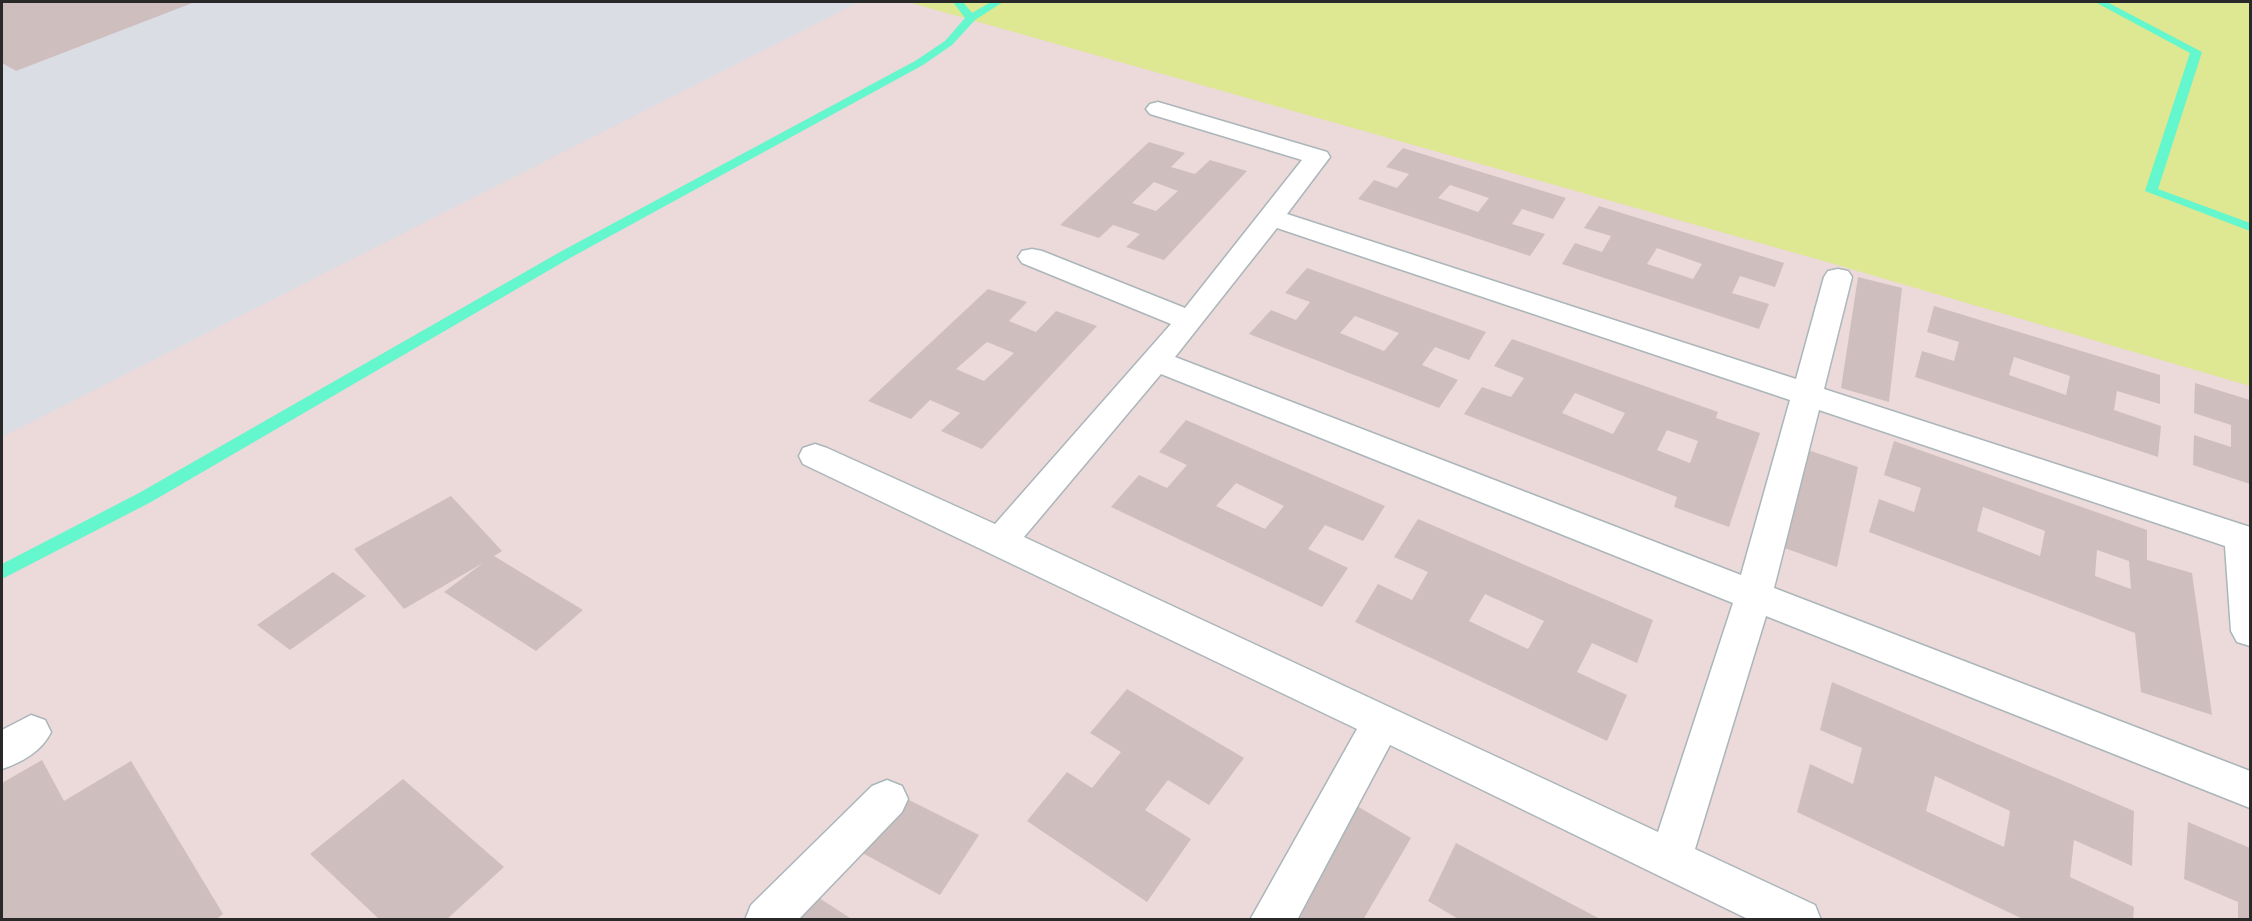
<!DOCTYPE html>
<style>
body{margin:0}
#map{position:relative;width:2252px;height:921px;overflow:hidden;background:#ecd9d9;font-family:Barlow,sans-serif}
canvas{display:block}
.frame{position:absolute;inset:0;border:3px solid #292929;pointer-events:none}
</style>
<div id="map">
<canvas width="2252" height="921"></canvas>
<div class="frame"></div>
</div>
<script>
const ctx = document.querySelector('canvas').getContext('2d');
ctx.lineJoin = 'round';
function fill(path, color) {
  ctx.fillStyle = color;
  ctx.fill(path, 'evenodd');
}
function stroke(path, color, width, dash) {
  ctx.strokeStyle = color;
  ctx.lineWidth = width;
  ctx.lineCap = dash ? 'butt' : 'round';
  ctx.setLineDash(dash || []);
  ctx.stroke(path);
}
fill(new Path2D(`
 M 2,2 L 859,2 L 2,437 Z`), '#dbdde4');
fill(new Path2D(`
 M 908,2 L 2250,2 L 2250,386 L 1827,262 Z`), '#dee791');
fill(new Path2D(`
 M 953,2 L 963,2 L 972,13 L 991,2 L 1003,2 L 975,20 L 952,45 L 923,65 L 570,258 L 151,502 L 2,579 L 2,564 L 139,493 L 560,252 L 915,61 L 945,41 L 965,18 Z
 M 2095,2 L 2107,2 L 2202,52 L 2158,189 L 2250,223 L 2250,231 L 2145,191 L 2190,53 Z`), '#64f6cc');
fill(new Path2D(`
 M 2,2 L 195,2 L 16,71 L 2,63 Z
 M 1149,142 L 1185,153 L 1171,167 L 1195,174 L 1210,160 L 1247,171 L 1164,260 L 1126,247 L 1140,234 L 1113,225 L 1099,238 L 1060,225 ZM 1154,182 L 1178,191 L 1156,211 L 1132,203 Z
 M 1403,148 L 1566,198 L 1553,219 L 1522,209 L 1512,224 L 1545,234 L 1530,256 L 1358,199 L 1374,180 L 1397,188 L 1409,174 L 1386,167 ZM 1450,185 L 1489,198 L 1478,212 L 1438,198 Z
 M 1599,206 L 1784,263 L 1775,287 L 1740,276 L 1732,293 L 1769,304 L 1759,329 L 1562,264 L 1575,243 L 1602,252 L 1611,236 L 1584,228 ZM 1657,248 L 1702,264 L 1693,279 L 1647,264 Z
 M 1307,268 L 1486,332 L 1469,360 L 1435,347 L 1422,365 L 1458,380 L 1439,408 L 1249,334 L 1271,310 L 1296,320 L 1310,302 L 1285,293 ZM 1355,316 L 1399,333 L 1384,351 L 1340,333 Z
 M 1858,277 L 1902,288 L 1889,402 L 1841,388 Z
 M 988,289 L 1027,302 L 1009,321 L 1036,332 L 1056,311 L 1097,326 L 982,449 L 941,431 L 960,413 L 930,400 L 911,419 L 868,401 ZM 987,342 L 1014,353 L 984,381 L 956,369 Z
 M 1934,306 L 2160,375 L 2160,404 L 2117,391 L 2114,410 L 2161,426 L 2158,457 L 1915,377 L 1922,351 L 1954,361 L 1959,342 L 1927,332 ZM 2014,357 L 2070,376 L 2066,395 L 2009,375 Z
 M 1512,339 L 1718,412 L 1716,418 L 1760,433 L 1729,527 L 1674,507 L 1677,497 L 1464,414 L 1482,387 L 1511,397 L 1524,378 L 1494,366 ZM 1575,393 L 1625,413 L 1613,434 L 1562,413 ZM 1667,430 L 1698,441 L 1690,463 L 1657,450 Z
 M 2195,383 L 2250,400 L 2250,484 L 2193,465 L 2194,435 L 2231,447 L 2231,425 L 2194,413 Z
 M 1186,420 L 1385,506 L 1363,541 L 1325,525 L 1308,549 L 1348,568 L 1322,607 L 1111,507 L 1139,475 L 1167,488 L 1187,465 L 1159,452 ZM 1236,483 L 1284,506 L 1265,529 L 1216,506 Z
 M 1894,441 L 2147,530 L 2147,560 L 2192,573 L 2212,715 L 2141,692 L 2135,633 L 1869,532 L 1879,499 L 1914,512 L 1921,488 L 1884,475 ZM 1983,507 L 2045,531 L 2040,556 L 1977,531 ZM 2097,550 L 2129,561 L 2131,589 L 2095,576 Z
 M 1805,449 L 1858,467 L 1837,567 L 1779,546 Z
 M 451,496 L 502,551 L 494,556 L 583,610 L 536,651 L 444,592 L 483,563 L 404,609 L 354,549 Z
 M 1418,519 L 1653,620 L 1637,663 L 1592,643 L 1577,672 L 1627,695 L 1607,741 L 1355,622 L 1378,584 L 1412,600 L 1428,572 L 1394,557 ZM 1485,594 L 1544,621 L 1528,649 L 1469,621 Z
 M 333,572 L 366,596 L 290,650 L 257,625 Z
 M 1832,682 L 2134,811 L 2132,866 L 2074,840 L 2070,877 L 2134,907 L 2133,920 L 2025,920 L 1797,812 L 1810,764 L 1853,784 L 1862,748 L 1820,730 ZM 1935,776 L 2010,811 L 2004,847 L 1926,811 Z
 M 1127,689 L 1244,758 L 1209,805 L 1168,780 L 1145,810 L 1191,839 L 1147,902 L 1027,821 L 1067,772 L 1092,788 L 1121,752 L 1090,733 Z
 M 42,760 L 64,801 L 131,761 L 223,914 L 215,920 L 2,920 L 2,783 Z
 M 403,779 L 504,867 L 446,920 L 380,920 L 310,854 Z
 M 895,793 L 979,835 L 940,895 L 855,849 Z
 M 1352,803 L 1411,838 L 1363,920 L 1278,920 Z
 M 2188,822 L 2250,848 L 2250,920 L 2238,920 L 2238,902 L 2184,879 Z
 M 1456,843 L 1602,920 L 1460,920 L 1428,901 Z
 M 804,888 L 853,920 L 779,920 Z`), '#cebfbe');
const minor = new Path2D(`
 M 1158,102 L 1327,152 L 1330,157 L 1287,214 L 1796,379 L 1824,277 L 1828,271 L 1838,269 L 1848,271 L 1852,277 L 1824,389 L 2250,527 L 2250,646 L 2237,642 L 2231,631 L 2225,546 L 1819,410 L 1774,588 L 2250,771 L 2250,808 L 1766,616 L 1695,849 L 1815,905 L 1821,920 L 1750,920 L 1390,745 L 1297,920 L 1250,920 L 1357,729 L 803,464 L 799,456 L 803,448 L 815,444 L 827,448 L 995,524 L 1171,324 L 1022,263 L 1018,257 L 1022,251 L 1032,249 L 1042,251 L 1185,308 L 1302,160 L 1150,114 L 1146,109 L 1150,104 ZM 1277,228 L 1790,400 L 1741,575 L 1175,357 ZM 1161,374 L 1733,603 L 1658,832 L 1024,537 Z
 M 31,715 L 45,720 L 51,732 C 42,751 21,763 2,769 L 2,730 Z
 M 887,780 L 902,786 L 908,799 L 902,812 L 798,920 L 745,920 L 751,905 L 872,786 Z`);
stroke(minor, '#aab6ba', 3);
fill(minor, '#fff');
</script>
